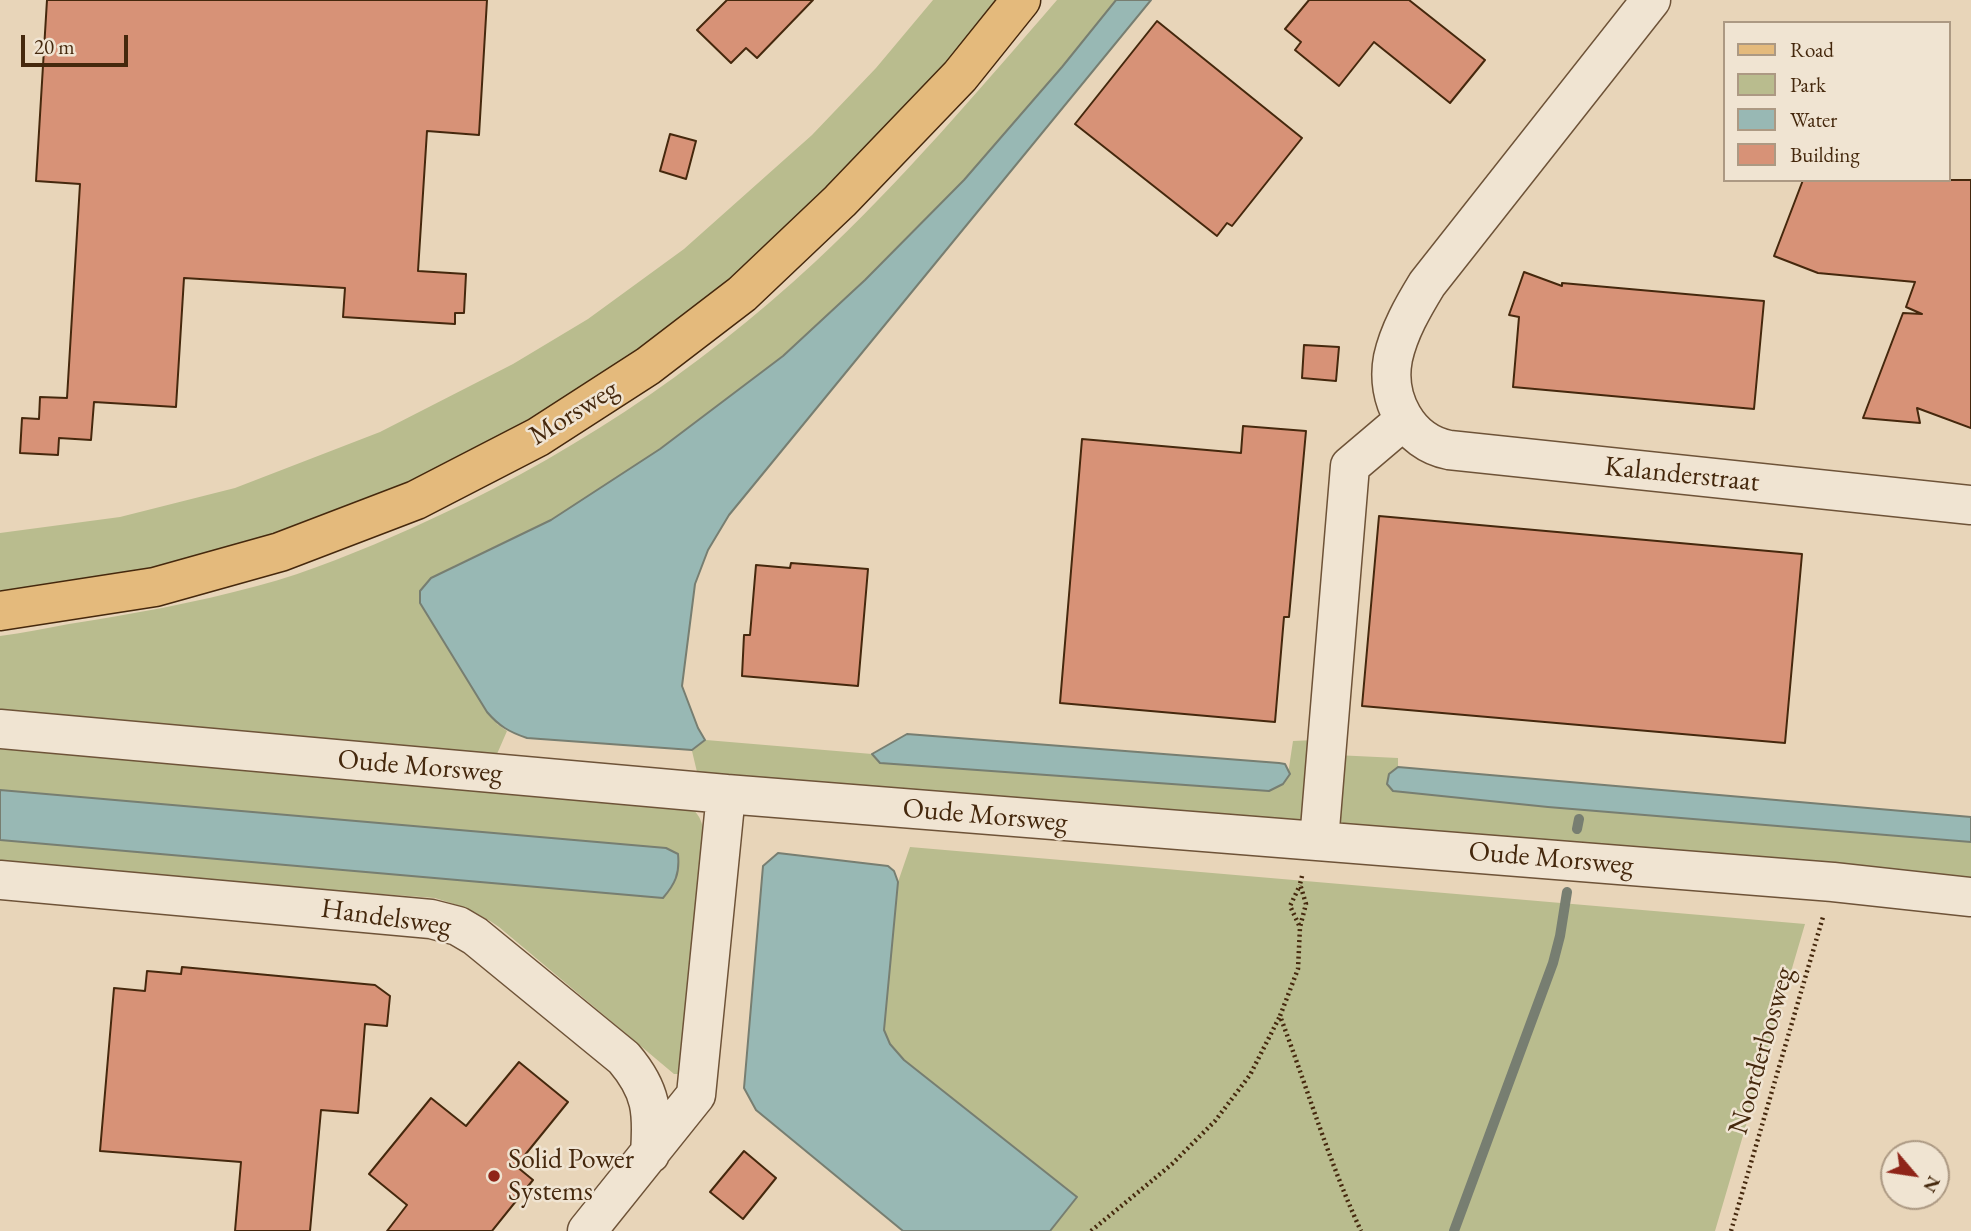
<!DOCTYPE html>
<style>
body{margin:0}
#map{position:relative;width:1971px;height:1231px;overflow:hidden;background:#e8d5b9;font-family:"EB Garamond",serif}
canvas{display:block}
.legend{position:absolute;left:1723px;top:21px;width:228px;height:161px;box-sizing:border-box;background:#f0e4d2;border:2px solid #ac9983;margin:0;padding:9px 12px;list-style:none;font-size:21px;color:#45280d}
.legend li{display:flex;align-items:center;gap:14px;height:35px}
.legend b{width:35px;border:2px solid #ac9983}
.north{position:absolute;left:1880px;top:1140px;width:70px;height:70px;box-sizing:border-box;background:#f0e4d2;border:2px solid #ac9983;border-radius:50%;rotate:119deg;font-size:19px;font-weight:700;line-height:28px;text-align:center;color:#45280d}
.north::after{content:'';display:block;margin:auto;width:24px;height:32px;background:#8f2418;clip-path:polygon(50% 0,100% 100%,50% 72%,0 100%)}
.scale{position:absolute;left:21px;top:35px;width:107px;height:32px;box-sizing:border-box;border:4px solid #45280d;border-top:0;padding-left:9px;font-size:21px;line-height:24px;white-space:nowrap;color:#45280d;-webkit-text-stroke:5px #f0e4d2;paint-order:stroke}
</style>
<div id="map">
<canvas width="1971" height="1231"></canvas>
<ul class="legend">
<li><b style="height:9px;background:#e4ba7c"></b>Road</li>
<li><b style="height:19px;background:#b9bc8e"></b>Park</li>
<li><b style="height:19px;background:#98b8b4"></b>Water</li>
<li><b style="height:19px;background:#d79277"></b>Building</li>
</ul>
<div class="north">N</div>
<div class="scale">20 m</div>
</div>
<script>
const ctx = document.querySelector('canvas').getContext('2d');
ctx.lineJoin = 'round';
function fill(path, color) {
  ctx.fillStyle = color;
  ctx.fill(path, 'evenodd');
}
function stroke(path, color, width, dash) {
  ctx.strokeStyle = color;
  ctx.lineWidth = width;
  ctx.lineCap = dash ? 'butt' : 'round';
  ctx.setLineDash(dash || []);
  ctx.stroke(path);
}
function write(font, color, halo, rows, align = 'center') {
  ctx.font = font + ' "EB Garamond",serif';
  ctx.lineWidth = 5;
  ctx.setLineDash([]);
  ctx.textBaseline = 'middle';
  ctx.strokeStyle = halo;
  ctx.fillStyle = color;
  for (const [text, x, y, turn = 0] of rows) {
    ctx.save();
    ctx.translate(x, y);
    ctx.rotate((+turn || 0) * Math.PI / 180);
    ctx.textAlign = isNaN(turn) ? turn : align;
    if (halo) ctx.strokeText(text, 0, 0);
    ctx.fillText(text, 0, 0);
    ctx.restore();
  }
}
fill(new Path2D(`
 M 933,0 L 1007,0 L 764,256 L 573,402 L 374,502 L 174,567 L 0,595 L 0,533 L 120,517 L 235,488 L 380,432 L 513,364 L 588,319 L 684,249 L 812,135 L 876,68 Z
 M 1057,0 L 1116,0 L 1062,67 L 964,180 L 865,280 L 783,356 L 660,449 L 551,520 L 454,566 L 497,724 L 507,731 L 497,754 L 0,709 L 0,636 C 23,633 46,628 69,624 C 132,614 195,603 257,586 C 310,572 362,550 412,528 C 560,462 696,373 815,262 C 902,181 979,90 1057,0 Z
 M 706,740 L 872,754 L 880,763 L 1269,791 L 1288,774 L 1293,741 L 1316,740 L 1304,827 L 697,772 L 692,751 Z
 M 0,749 L 684,803 C 697,811 701,817 704,832 L 680,1074 L 674,1074 L 499,927 C 478,912 459,905 435,898 L 0,866 L 0,840 L 662,898 L 666,848 L 0,790 Z
 M 1335,755 L 1398,758 L 1398,767 L 1389,774 L 1548,807 L 1971,842 L 1971,884 L 1339,830 Z
 M 910,847 L 1805,924 L 1715,1231 L 1050,1231 L 1076,1197 L 904,1060 L 890,1044 L 884,1030 L 898,882 Z`), '#b9bc8e');
const water = new Path2D(`
 M 1116,0 L 1151,0 L 729,515 L 708,550 L 695,584 L 682,686 L 698,728 L 705,740 L 692,750 L 527,738 C 509,732 499,726 487,712 L 420,603 L 420,591 L 431,578 L 551,520 L 660,449 L 783,356 L 865,280 L 964,180 L 1062,67 Z
 M 907,734 L 1279,763 L 1285,764 L 1290,774 L 1283,784 L 1269,791 L 880,763 L 872,754 Z
 M 1398,767 L 1971,817 L 1971,842 L 1548,807 L 1393,791 L 1387,784 L 1389,774 Z
 M 0,790 L 666,848 L 678,854 C 680,874 675,884 663,898 L 0,840 Z
 M 778,853 L 888,866 L 894,871 L 898,882 L 884,1030 L 890,1044 L 904,1060 L 1077,1197 L 1050,1231 L 903,1231 L 756,1110 L 744,1088 L 763,866 Z`);
fill(water, '#98b8b4');
stroke(water, '#777e71', 2);
stroke(new Path2D(`
 M 1577,829 L 1579,819
 M 1454,1231 L 1553,963 L 1560,936 L 1567,892`), '#777e71', 10);
const building = new Path2D(`
 M 47,0 L 487,0 L 479,135 L 427,131 L 418,271 L 466,274 L 464,313 L 455,313 L 455,324 L 343,317 L 345,288 L 184,278 L 176,407 L 94,402 L 91,440 L 59,438 L 58,455 L 20,453 L 22,418 L 39,419 L 40,397 L 67,398 L 80,184 L 36,181 Z
 M 727,0 L 813,0 L 757,58 L 746,48 L 731,63 L 697,30 Z
 M 1309,0 L 1409,0 L 1485,60 L 1450,103 L 1374,42 L 1339,86 L 1295,50 L 1301,42 L 1285,29 Z
 M 1157,21 L 1302,138 L 1232,226 L 1227,223 L 1217,236 L 1075,124 Z
 M 670,134 L 696,141 L 686,179 L 660,171 Z
 M 1803,180 L 1971,180 L 1971,428 L 1917,408 L 1920,423 L 1863,418 L 1903,313 L 1922,314 L 1906,307 L 1915,282 L 1818,273 L 1774,256 Z
 M 1524,272 L 1562,286 L 1562,283 L 1764,301 L 1754,409 L 1513,387 L 1519,317 L 1509,315 Z
 M 1304,345 L 1339,347 L 1336,381 L 1302,378 Z
 M 1243,426 L 1306,431 L 1289,617 L 1284,617 L 1275,722 L 1060,703 L 1082,439 L 1241,453 Z
 M 1379,516 L 1802,554 L 1785,743 L 1362,706 Z
 M 791,563 L 868,569 L 858,686 L 742,676 L 744,635 L 750,635 L 756,565 L 790,568 Z
 M 182,967 L 375,985 L 390,996 L 387,1026 L 365,1024 L 358,1113 L 321,1110 L 310,1231 L 235,1231 L 241,1162 L 100,1151 L 114,988 L 145,991 L 147,971 L 181,974 Z
 M 519,1062 L 568,1102 L 516,1166 L 533,1180 L 492,1231 L 387,1231 L 407,1205 L 369,1174 L 431,1098 L 466,1126 Z
 M 744,1151 L 776,1178 L 743,1219 L 710,1192 Z`);
fill(building, '#d79277');
stroke(building, '#45280d', 2);
const minor = new Path2D(`
 M 1651,0 L 1427,284 C 1413,307 1399,331 1393,358 C 1385,399 1408,442 1449,450 L 1971,505
 M 0,729 L 726,794 L 1833,882 L 1971,897
 M 1319,841 L 1350,466 L 1403,421
 M 0,880 L 431,919 L 458,926 L 475,936 L 624,1058 C 652,1091 653,1112 650,1154
 M 587,1231 L 696,1095 L 726,794`);
const major = new Path2D(`
 M 0,611 L 155,587 L 280,552 L 416,500 L 538,437 L 648,366 L 742,294 L 840,201 L 960,76 L 1021,0`);
stroke(minor, '#6e5338', 41);
stroke(major, '#45280d', 41);
stroke(new Path2D(`
 M 1302,876 L 1300,884 L 1306,904 L 1300,927 L 1298,969 L 1280,1016 C 1307,1087 1329,1162 1361,1231
 M 1299,925 L 1290,906 L 1300,885
 M 1091,1231 L 1172,1164 L 1215,1121 L 1250,1075 L 1280,1016
 M 1731,1231 L 1823,917`), '#45280d', 4.5, [2, 3.5]);
stroke(minor, '#f0e4d2', 38);
stroke(major, '#e4ba7c', 38);
for (const [x, y, r, color] of [
 [494,1176,7,"#8f2418"]
]) {
  const dot = new Path2D();
  dot.arc(x, y, r, 0, 2 * Math.PI);
  ctx.fillStyle = color;
  ctx.fill(dot);
  stroke(dot, '#f0e4d2', 2.5);
}
write('28px', '#45280d', '#f0e4d2', [
 ["Morsweg",574,413,-32],
 ["Kalanderstraat",1682,475,6],
 ["Oude Morsweg",420,767,5],
 ["Oude Morsweg",985,816,5],
 ["Oude Morsweg",1551,859,5],
 ["Handelsweg",386,918,8],
 ["Noorderbosweg",1762,1051,-74]
]);
write('28px', '#45280d', '#f0e4d2', [
 ["Solid Power",508,1160],
 ["Systems",508,1192]
], 'left');
</script>
